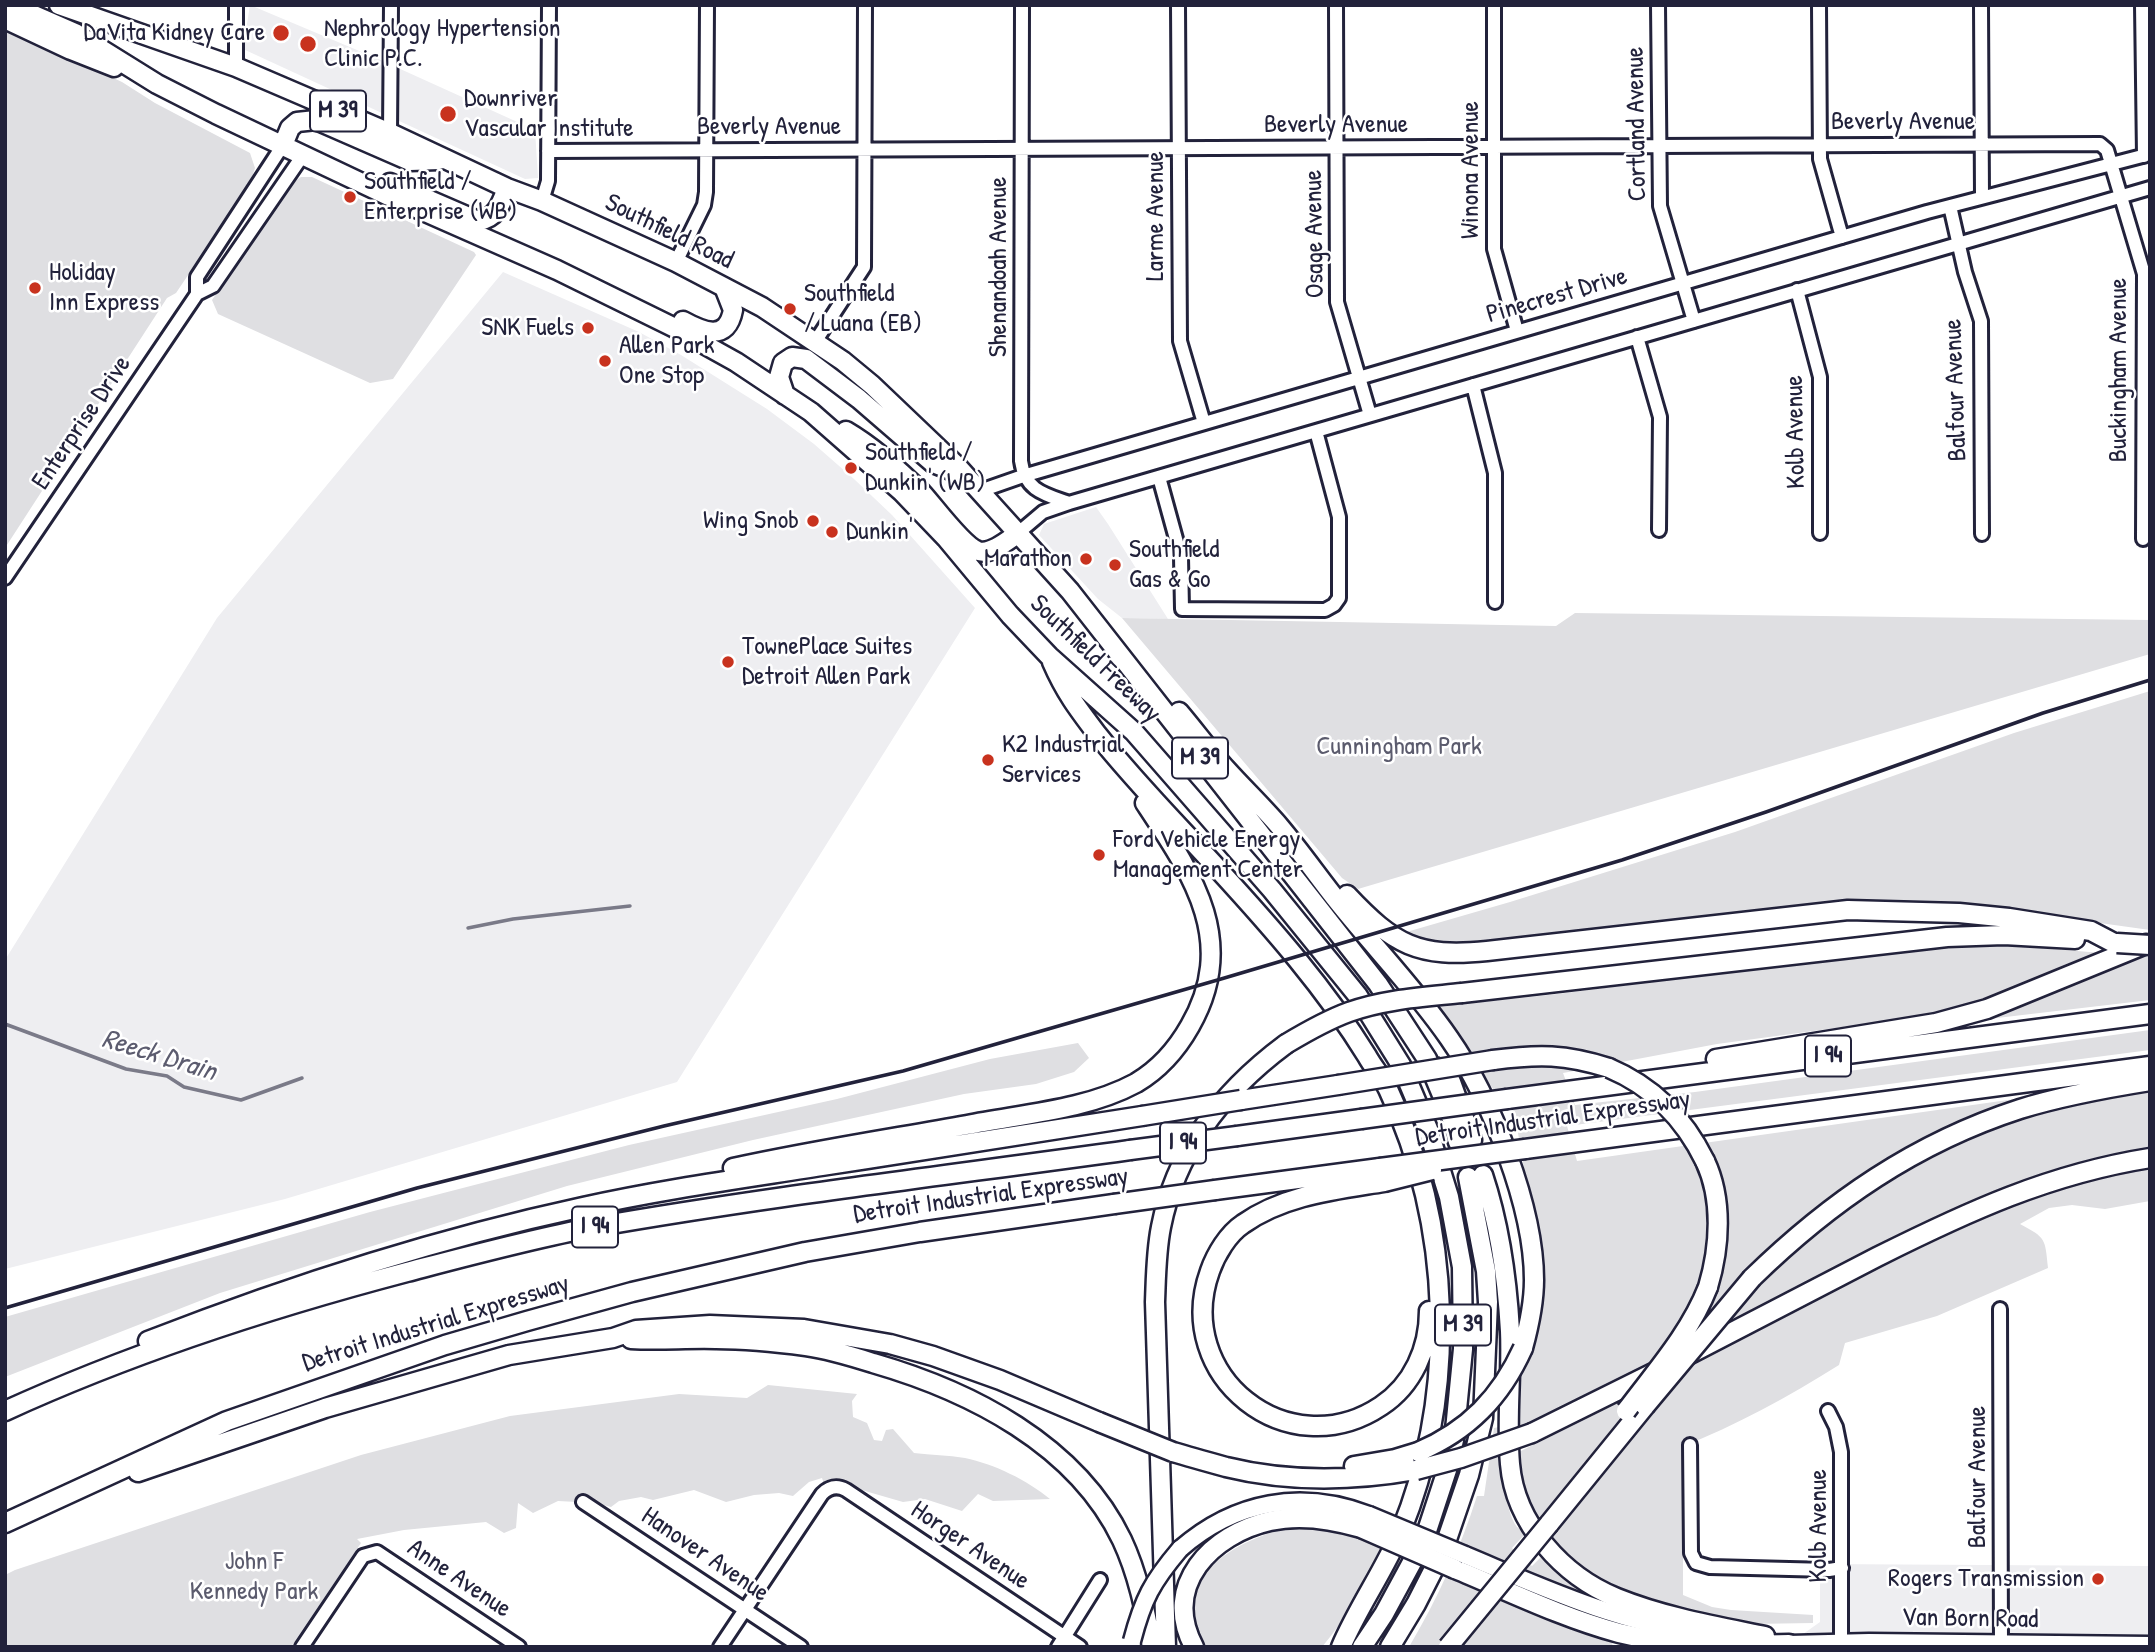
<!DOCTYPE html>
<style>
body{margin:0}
#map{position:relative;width:2155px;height:1652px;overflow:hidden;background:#fff;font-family:"Patrick Hand",sans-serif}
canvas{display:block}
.frame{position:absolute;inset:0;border:7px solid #22223b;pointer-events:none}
</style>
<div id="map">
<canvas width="2155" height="1652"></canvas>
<div class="frame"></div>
</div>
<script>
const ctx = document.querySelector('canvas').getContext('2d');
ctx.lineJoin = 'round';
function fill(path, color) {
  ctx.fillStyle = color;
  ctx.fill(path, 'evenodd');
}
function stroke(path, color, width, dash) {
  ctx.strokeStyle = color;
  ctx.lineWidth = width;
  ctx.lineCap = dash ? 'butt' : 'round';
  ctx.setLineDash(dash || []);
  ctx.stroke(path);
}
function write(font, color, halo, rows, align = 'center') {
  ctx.font = font + ' "Patrick Hand",sans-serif';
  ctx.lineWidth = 5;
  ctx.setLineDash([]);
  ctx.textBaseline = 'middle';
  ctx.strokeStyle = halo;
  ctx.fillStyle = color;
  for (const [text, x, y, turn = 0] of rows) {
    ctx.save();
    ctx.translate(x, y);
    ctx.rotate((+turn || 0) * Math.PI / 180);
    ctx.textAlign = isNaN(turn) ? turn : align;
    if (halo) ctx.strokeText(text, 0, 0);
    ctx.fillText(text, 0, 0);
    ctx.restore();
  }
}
fill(new Path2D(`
 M 250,5 L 376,58 L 535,130 L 538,178 L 525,179 L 243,49 Z
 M 503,272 L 639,332 L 681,355 L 767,409 L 814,444 L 854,479 L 892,515 L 975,608 L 677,1082 L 285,1199 L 5,1269 L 5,960 L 217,618 Z
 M 1096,507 L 1108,524 L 1168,619 L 1122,618 L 1098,599 L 1039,535 L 1044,524 Z
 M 1820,1564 L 2150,1566 L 2150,1647 L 1789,1644 L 1820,1622 Z`), '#eeeef1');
fill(new Path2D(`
 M 5,28 L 122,82 L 155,103 L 250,153 L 255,168 L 250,183 L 176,293 L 167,298 L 5,548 Z
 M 301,177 L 312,177 L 474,252 L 476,255 L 393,379 L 370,383 L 218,314 L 212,300 L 292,183 Z
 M 1575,613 L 2150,620 L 2150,654 L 1358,889 L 1342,878 L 1122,618 L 1556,626 Z
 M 2150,691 L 2150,930 L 2064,918 L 1877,902 L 1763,909 L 1458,946 L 1422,939 L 1403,933 L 1510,902 L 1735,832 L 2014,733 Z
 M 1995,944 L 2101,953 L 1972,1004 L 1895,1020 L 1717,1044 L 1563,1073 L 1575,1105 L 1695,1092 L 2150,1030 L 2150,1050 L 1567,1126 L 1577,1161 L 2022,1098 L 2022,1101 C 1992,1113 1961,1123 1932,1136 C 1860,1169 1797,1220 1741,1275 L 1757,1287 C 1791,1255 1825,1224 1862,1196 C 1899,1169 1946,1145 1989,1128 C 2040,1108 2096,1100 2150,1092 L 2150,1154 L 2091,1161 L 2012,1184 L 1724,1326 L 1651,1365 L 1515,1430 L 1516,1382 L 1524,1369 L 1541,1317 L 1538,1246 L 1521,1175 L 1524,1169 L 1515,1115 L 1484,1078 L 1441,1016 L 1438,1006 C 1491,1001 1544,996 1597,989 C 1730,972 1861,950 1995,944 Z
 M 2129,956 L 2150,957 L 2150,1000 L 1980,1020 Z
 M 1078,1043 L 1089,1058 L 1074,1072 L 1036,1084 L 964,1094 L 753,1140 L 567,1186 L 220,1293 L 5,1377 L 5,1317 L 370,1212 L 629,1145 L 837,1099 L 990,1059 Z
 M 2150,1168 L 2150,1201 L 2105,1209 L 2072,1205 L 2049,1208 L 2020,1224 C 2046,1238 2045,1238 2048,1268 L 1937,1316 L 1845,1343 L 1839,1365 C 1788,1397 1737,1425 1681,1447 L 1683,1469 L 1683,1595 L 1712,1607 L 1731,1610 L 1813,1615 L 1813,1623 L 1751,1624 L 1711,1619 L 1656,1604 L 1595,1579 L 1573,1565 L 1535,1521 L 1525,1494 L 1517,1453 L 1778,1321 L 1882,1265 L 1969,1223 L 2091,1178 Z
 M 768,1385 L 857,1394 L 852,1401 L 853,1417 L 867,1423 L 874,1440 L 882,1441 L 886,1430 L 893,1429 L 914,1453 C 931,1455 948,1455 965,1458 C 994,1464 1027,1480 1050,1499 L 993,1501 L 978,1494 L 962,1511 L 925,1499 L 903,1502 L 834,1482 L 824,1484 L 822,1478 L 809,1482 L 793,1496 L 779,1493 L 754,1495 L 726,1502 L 694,1490 L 653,1500 L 641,1497 L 619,1501 L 611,1507 L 596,1503 L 558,1501 L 533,1513 L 518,1503 L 516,1528 L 504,1533 L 486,1522 L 404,1530 L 357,1539 L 361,1543 L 291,1647 L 5,1647 L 5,1575 L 15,1570 L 361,1455 L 510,1416 L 679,1394 L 747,1398 Z
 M 1499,1427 C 1500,1450 1503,1509 1517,1527 C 1520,1529 1523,1531 1526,1533 L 1512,1548 L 1532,1566 L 1543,1555 L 1612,1601 L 1604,1631 L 1613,1640 L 1612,1647 L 1409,1647 C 1438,1598 1460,1549 1477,1496 L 1484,1496 L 1494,1428 Z
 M 1300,1524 L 1348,1529 L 1385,1545 C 1369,1581 1347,1617 1322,1647 L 1202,1647 C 1164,1573 1242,1538 1300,1524 Z`), '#dfdfe2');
stroke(new Path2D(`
 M 468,928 L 513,919 L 630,906
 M 5,1024 L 126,1069 L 167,1076 L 184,1087 L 241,1100 L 302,1078`), '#7a7a88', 3.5);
const minor = new Path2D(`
 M 1022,5 L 1021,461 C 1025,490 1043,494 1069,503
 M 1178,5 L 1180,341 L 1204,423
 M 1336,5 L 1337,302 L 1370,415
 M 1494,5 L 1494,249 L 1517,331
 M 1658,5 L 1660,206 L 1694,321
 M 1819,5 L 1820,159 L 1842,237
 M 1981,5 L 1982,197
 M 2142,5 L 2144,156
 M 236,67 L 236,5
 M 390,133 L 391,5
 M 548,151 L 2100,144 L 2107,150 L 2144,274 L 2143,539
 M 542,201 L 548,181 L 549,5
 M 1950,206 L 1965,272 L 1981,321 L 1982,534
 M 676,262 L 704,205 L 706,192 L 707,5
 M 1797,290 L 1820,377 L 1820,533
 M 197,294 L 197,277 L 283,145
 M 1637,337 L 1660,417 L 1659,530
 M 815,342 L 864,267 L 865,5
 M 1473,385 L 1495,473 L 1495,602
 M 1159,477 L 1181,557 L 1182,609 L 1325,610 L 1334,605 L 1339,598 L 1339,517 L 1316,431
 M 980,491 L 1023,476 L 1927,212 L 2150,154
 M 1017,534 L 1043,512 L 1069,503 L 2150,188
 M 5,578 L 197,294 L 213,286 L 303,155
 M 2000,1309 L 2001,1644
 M 1828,1411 L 1836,1427 L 1841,1452 L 1841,1644
 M 1690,1445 L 1691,1553 L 1696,1563 L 1710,1567 L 1829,1570 L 1842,1568
 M 583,1502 L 801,1647
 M 302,1647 L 363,1556 L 377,1552 L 519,1647
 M 720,1647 L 822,1494 C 829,1487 837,1485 846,1490 L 1080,1647
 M 1058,1647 L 1100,1580`);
const major = new Path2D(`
 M 1180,1549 C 1235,1501 1301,1489 1369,1515
 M 1465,1555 C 1549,1590 1633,1630 1726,1635
 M 1780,1647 L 1789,1644 L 1869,1642 L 2150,1645`);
const highway = new Path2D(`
 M 11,5 L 75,33 L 157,84 L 216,114 L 389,196 L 557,270 L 673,327 L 736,362 L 811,412 L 902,492 L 946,538 L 1010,615 L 1049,656 L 1134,732 L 1272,890 L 1358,996 L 1401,1065 L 1428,1129 L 1449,1197 L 1462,1267 L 1463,1349 L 1454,1440 L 1447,1470 L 1424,1540 L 1384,1614 L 1362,1647
 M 59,5 L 236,67 L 390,133 L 507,188 L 542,201 L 676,262 L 762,307 L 843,361 L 872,385 L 957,466 L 1070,591 L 1378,984 L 1427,1059 L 1452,1119 L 1458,1142
 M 5,19 L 71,50 L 114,67
 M 283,145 L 290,128 L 297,122 L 316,120 L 410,161 L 439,160
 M 390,183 L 478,221 C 497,218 501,204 507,188
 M 683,321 C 703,332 727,342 733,310 L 724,287
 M 785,395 L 779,377 L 783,363 L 792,357 L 806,359 L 859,399 L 933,463 L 958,473
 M 846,431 C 875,448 899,470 922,493 C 934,506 963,546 978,551 C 991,555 1007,541 1017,534
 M 1052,662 C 1065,692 1078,709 1097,734 C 1135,782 1177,824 1218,869 C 1272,928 1325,988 1367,1056 C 1373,1067 1382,1077 1388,1089 C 1452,1225 1458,1391 1401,1531 C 1384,1571 1358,1607 1341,1647
 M 1179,712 C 1195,731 1210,751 1226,769 C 1244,789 1263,807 1280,827 C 1301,852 1319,878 1339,903 C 1375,948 1416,990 1449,1038 C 1491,1098 1534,1207 1534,1280 C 1534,1304 1529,1326 1523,1348
 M 1347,895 C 1394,945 1418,958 1487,951 L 1848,910 L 1959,913 L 2009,918 L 2091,931 L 2112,942
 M 1462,993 L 1947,937 L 2004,935 L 2075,939
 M 1716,1059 L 1936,1023 L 1987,1009 L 2146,944
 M 1493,1060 C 1539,1054 1565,1054 1609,1068
 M 1435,1067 L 1451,1082 L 1472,1140
 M 1507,1099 L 2150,1014
 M 1241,1100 L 1338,1085
 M 1237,1136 L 1361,1119
 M 1525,1149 L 2150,1066
 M 1705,1161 C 1723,1199 1720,1247 1708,1287
 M 733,1168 C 810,1151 889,1139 967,1125 C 1022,1114 1086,1110 1136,1083 C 1158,1070 1177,1049 1190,1026 C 1239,941 1192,874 1145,803
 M 1483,1175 C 1500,1226 1507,1278 1510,1331 C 1512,1375 1506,1419 1510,1464 C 1515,1524 1563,1576 1617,1598 C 1664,1617 1716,1626 1765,1636
 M 1384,1182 C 1335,1190 1284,1195 1243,1224 C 1228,1234 1216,1254 1210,1271 C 1172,1376 1288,1468 1381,1406 C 1413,1385 1429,1348 1429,1311
 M 1215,1190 L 1380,1168
 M 1752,1278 C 1830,1202 1915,1143 2020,1109 C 2062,1096 2106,1088 2150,1081
 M 631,1339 C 659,1341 687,1338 716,1339 C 746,1339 776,1342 806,1346 C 828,1349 851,1356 873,1363 C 970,1391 1076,1444 1122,1540 C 1138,1574 1145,1610 1152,1647
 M 148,1341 C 289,1286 435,1239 583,1207 C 664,1189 746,1178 828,1165 C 933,1149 1038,1132 1142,1116
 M 1688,1355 C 1751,1322 1814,1289 1877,1257 C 1967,1212 2049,1174 2150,1158
 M 5,1411 C 134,1352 270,1308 407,1272 C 468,1256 531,1239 594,1227 C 771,1196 951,1175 1130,1150
 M 1532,1433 L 1657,1371
 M 1173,1452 C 1190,1457 1208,1462 1226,1467 C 1287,1482 1354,1481 1416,1470
 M 1354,1466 L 1395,1459 L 1418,1452
 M 138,1472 L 325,1408 L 509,1355 L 613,1338 L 636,1330 L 710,1325 L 804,1329 L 890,1344 L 933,1356 L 1000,1380 L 1099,1422
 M 5,1523 L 227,1421 L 445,1345 L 527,1321 L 632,1292 L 805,1252 L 920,1232 L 1114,1204
 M 1549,1524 L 1645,1406
 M 1455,1569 C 1508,1591 1563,1618 1619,1633 C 1675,1647 1732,1645 1789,1644
 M 1166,1647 L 1155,1302 C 1156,1277 1156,1252 1161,1227 C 1176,1150 1224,1090 1286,1044
 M 1194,1647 C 1161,1585 1212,1534 1270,1521 C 1301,1514 1331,1519 1361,1528
 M 1390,1647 L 1416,1604 L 1443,1551 L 1469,1475 L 1483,1418 L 1488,1302 L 1486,1271 L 1468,1177`);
stroke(minor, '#22223b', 18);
stroke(major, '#22223b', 21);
stroke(highway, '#22223b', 23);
stroke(minor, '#fff', 12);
stroke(major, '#fff', 16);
stroke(highway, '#fff', 18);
stroke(new Path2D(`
 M 5,1308 L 417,1188 L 664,1126 L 903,1071 L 1221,979 L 1622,860 L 1766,812 L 2043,713 L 2150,680`), '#22223b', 3.5);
const majorBridge = new Path2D(`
 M 1369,1515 L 1465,1555
 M 1132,1641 C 1143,1599 1152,1582 1180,1549`);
const highwayBridge = new Path2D(`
 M 2117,943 L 2150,945
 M 1286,1044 C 1306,1032 1327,1020 1349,1012 C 1385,999 1425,997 1462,993
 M 1609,1068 C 1654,1087 1684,1118 1705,1161
 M 1338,1085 L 1493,1060
 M 1142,1116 L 1241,1100
 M 1361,1119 L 1507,1099
 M 1130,1150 L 1237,1136
 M 1380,1168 L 1525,1149
 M 1384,1182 L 1432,1170
 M 1114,1204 L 1215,1190
 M 1645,1406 L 1752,1278
 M 1626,1411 C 1656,1371 1690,1333 1708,1287
 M 1099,1422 L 1173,1452
 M 1418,1452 C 1468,1431 1501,1397 1523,1348
 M 1416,1470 L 1461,1458 L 1532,1433
 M 1361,1528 L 1455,1569
 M 1448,1647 L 1549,1524`);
stroke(majorBridge, '#22223b', 21, []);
stroke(highwayBridge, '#22223b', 23, []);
stroke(majorBridge, '#fff', 16);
stroke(highwayBridge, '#fff', 18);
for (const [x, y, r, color] of [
 [281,33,9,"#c8321e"],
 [308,44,9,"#c8321e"],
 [448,114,9,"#c8321e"],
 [350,197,7,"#c8321e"],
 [35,288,7,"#c8321e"],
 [790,309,7,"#c8321e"],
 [588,328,7,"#c8321e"],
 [605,361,7,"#c8321e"],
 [851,468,7,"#c8321e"],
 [813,521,7,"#c8321e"],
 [832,532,7,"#c8321e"],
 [1086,559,7,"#c8321e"],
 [1115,565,7,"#c8321e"],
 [728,662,7,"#c8321e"],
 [988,760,7,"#c8321e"],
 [1099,855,7,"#c8321e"],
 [2098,1579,7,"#c8321e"]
]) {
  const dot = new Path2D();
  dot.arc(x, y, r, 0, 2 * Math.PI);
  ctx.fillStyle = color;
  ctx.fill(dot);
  stroke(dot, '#fff', 2.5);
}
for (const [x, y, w] of [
 [338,111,56],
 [1200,758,56],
 [1828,1056,46],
 [1183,1143,46],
 [595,1227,46],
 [1463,1325,56]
]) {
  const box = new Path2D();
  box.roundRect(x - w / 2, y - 20.5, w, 41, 5);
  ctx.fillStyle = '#fff';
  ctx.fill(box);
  stroke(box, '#22223b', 2);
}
write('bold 24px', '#22223b', null, [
 ["M 39",338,111],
 ["M 39",1200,758],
 ["I 94",1828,1056],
 ["I 94",1183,1143],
 ["I 94",595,1227],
 ["M 39",1463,1325]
]);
write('26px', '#22223b', '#fff', [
 ["Nephrology Hypertension",324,29],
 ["Clinic P.C.",324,59],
 ["DaVita Kidney Care",265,33,"right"],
 ["Downriver",464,99],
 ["Vascular Institute",464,129],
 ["Southfield /",364,182],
 ["Enterprise (WB)",364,212],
 ["Holiday",49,273],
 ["Inn Express",49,303],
 ["Southfield",804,294],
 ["/ Luana (EB)",804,324],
 ["SNK Fuels",574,328,"right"],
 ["Allen Park",619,346],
 ["One Stop",619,376],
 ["Southfield /",865,453],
 ["Dunkin' (WB)",865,483],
 ["Wing Snob",799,521,"right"],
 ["Dunkin'",846,532],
 ["Southfield",1129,550],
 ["Gas & Go",1129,580],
 ["Marathon",1072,559,"right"],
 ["TownePlace Suites",742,647],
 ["Detroit Allen Park",742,677],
 ["K2 Industrial",1002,745],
 ["Services",1002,775],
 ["Ford Vehicle Energy",1113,840],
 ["Management Center",1113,870],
 ["Rogers Transmission",2084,1579,"right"]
], 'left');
write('26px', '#22223b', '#fff', [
 ["Beverly Avenue",1903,122],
 ["Cortland Avenue",1637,124,-91],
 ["Beverly Avenue",1336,125],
 ["Beverly Avenue",769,127],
 ["Winona Avenue",1471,170,-90],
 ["Larme Avenue",1156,216,-90],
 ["Southfield Road",669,232,26],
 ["Osage Avenue",1315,234,-91],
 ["Shenandoah Avenue",999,267,-90],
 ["Pinecrest Drive",1557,296,-16],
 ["Buckingham Avenue",2119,370,-90],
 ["Balfour Avenue",1956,390,-92],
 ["Enterprise Drive",82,423,-56],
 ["Kolb Avenue",1796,432,-91],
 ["Southfield Freeway",1095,659,44],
 ["Detroit Industrial Expressway",1553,1119,-8],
 ["Detroit Industrial Expressway",991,1196,-8],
 ["Detroit Industrial Expressway",436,1324,-17],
 ["Balfour Avenue",1978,1477,-90],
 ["Kolb Avenue",1819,1526,-90],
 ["Horger Avenue",970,1546,34],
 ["Hanover Avenue",705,1555,34],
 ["Anne Avenue",459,1579,34],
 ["Van Born Road",1970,1619,1]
]);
write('26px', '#5b5b6d', '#fff', [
 ["Cunningham Park",1399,747],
 ["John F",254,1562],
 ["Kennedy Park",254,1592]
]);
write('italic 28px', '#5c5c6f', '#fff', [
 ["Reeck Drain",159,1056,17]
]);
</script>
